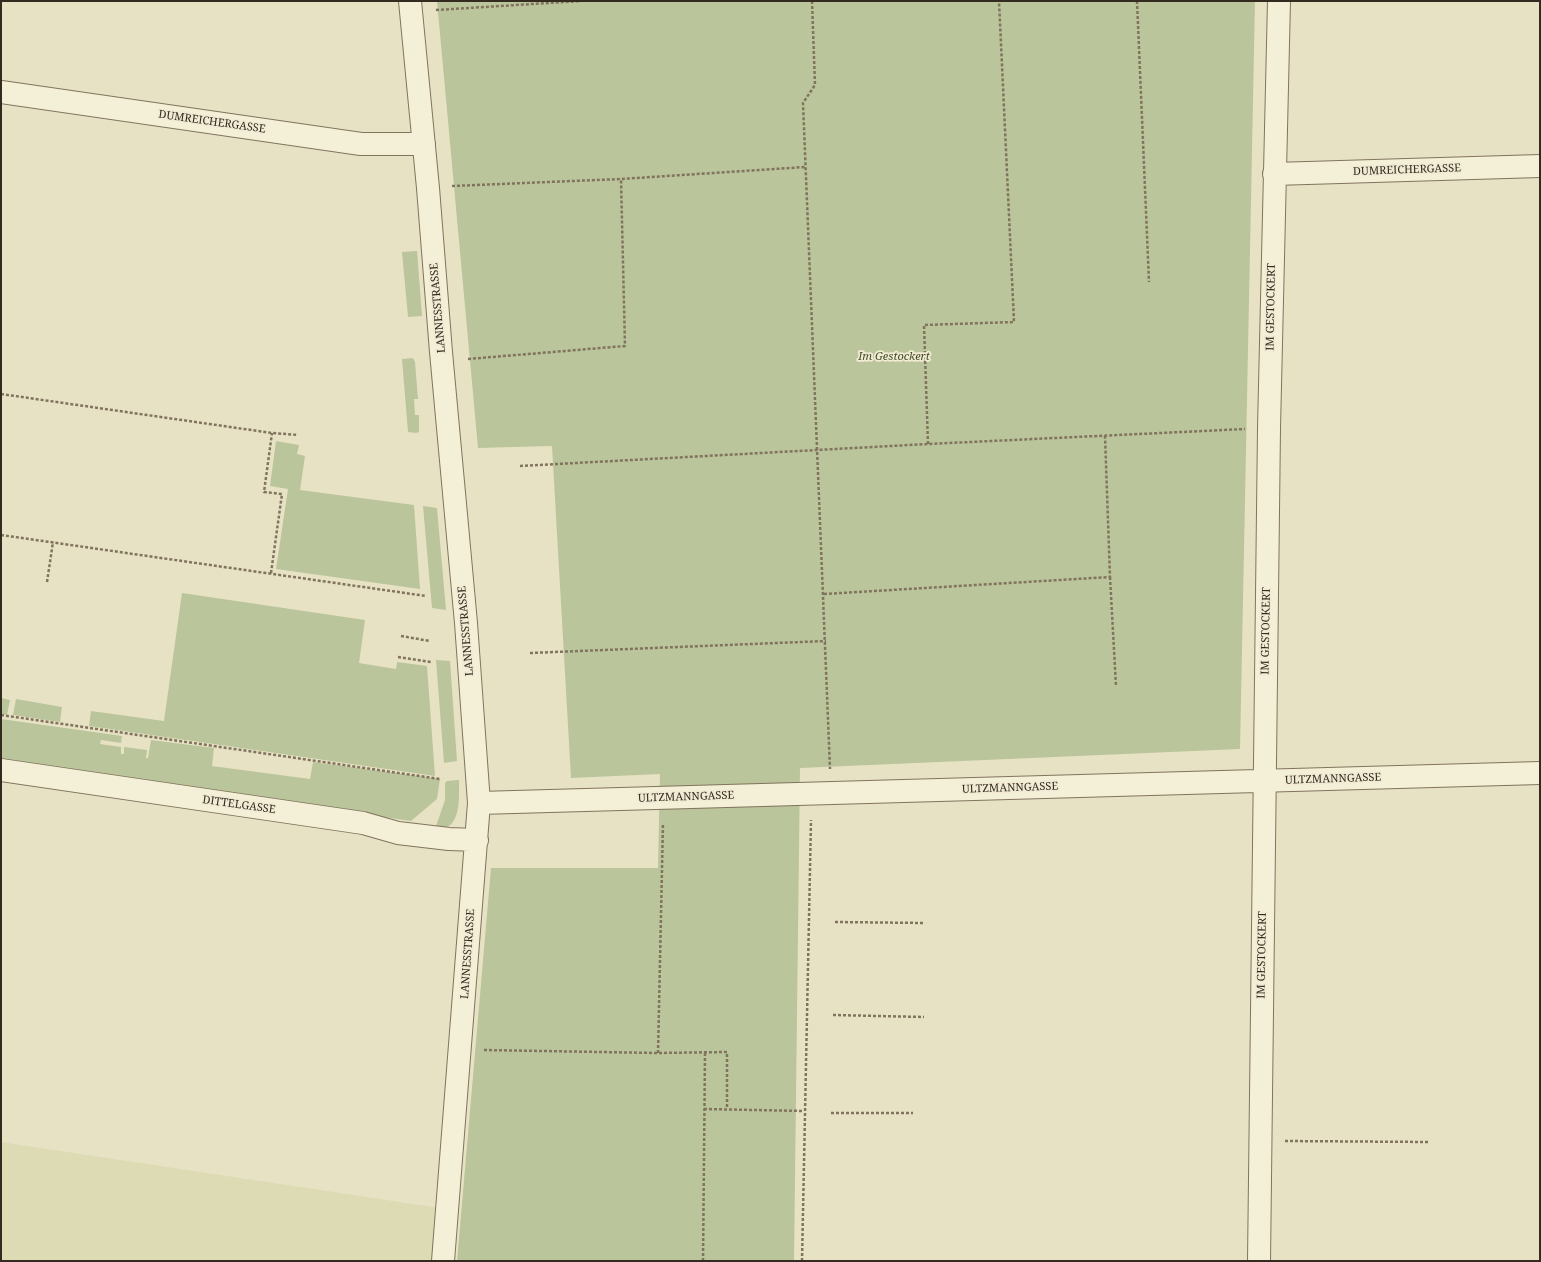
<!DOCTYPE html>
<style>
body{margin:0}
#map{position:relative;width:1541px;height:1262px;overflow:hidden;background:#e8e2c5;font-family:"Noto Serif",serif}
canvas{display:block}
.frame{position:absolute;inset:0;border:2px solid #332b20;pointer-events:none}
</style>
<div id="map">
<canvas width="1541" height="1262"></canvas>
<div class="frame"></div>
</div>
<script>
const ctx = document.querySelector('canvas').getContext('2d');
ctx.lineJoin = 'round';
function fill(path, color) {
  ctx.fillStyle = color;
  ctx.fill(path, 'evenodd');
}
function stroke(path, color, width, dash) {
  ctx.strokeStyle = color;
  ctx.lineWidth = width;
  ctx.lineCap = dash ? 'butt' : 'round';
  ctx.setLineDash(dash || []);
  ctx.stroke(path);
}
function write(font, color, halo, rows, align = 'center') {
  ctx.font = font + ' "Noto Serif",serif';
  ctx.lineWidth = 3.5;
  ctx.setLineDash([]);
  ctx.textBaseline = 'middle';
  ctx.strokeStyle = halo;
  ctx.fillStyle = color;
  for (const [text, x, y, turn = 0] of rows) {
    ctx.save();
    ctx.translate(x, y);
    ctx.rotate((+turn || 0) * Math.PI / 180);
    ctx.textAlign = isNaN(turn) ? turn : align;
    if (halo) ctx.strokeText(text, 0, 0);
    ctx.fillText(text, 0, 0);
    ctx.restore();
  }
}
fill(new Path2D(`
 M 1,1142 L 440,1208 L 434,1261 L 1,1261 Z`), '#dddbb4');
fill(new Path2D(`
 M 437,1 L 1255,1 L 1240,749 L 800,768 L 794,1261 L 457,1261 L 491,868 L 658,868 L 660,774 L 571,778 L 552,446 L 478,448 Z
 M 417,251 L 422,316 L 408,317 L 402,252 Z
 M 413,358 L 415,362 L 418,399 L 414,399 L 415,415 L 419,415 L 419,432 L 416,433 L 408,432 L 402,359 Z
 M 276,441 L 299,445 L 297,454 L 305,456 L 300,490 L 414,505 L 420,589 L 276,569 L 288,489 L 270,486 Z
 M 423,506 L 437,508 L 446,610 L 432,608 Z
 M 182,593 L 365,620 L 359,663 L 396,669 L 397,662 L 427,666 L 435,776 L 89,726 L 91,711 L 164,721 Z
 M 436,660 L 450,661 L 457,761 L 444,763 Z
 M 1,698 L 10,700 L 7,715 L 1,714 Z
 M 16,699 L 62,707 L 60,722 L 13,715 Z
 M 1,719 L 122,736 L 121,743 L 101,740 L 100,744 L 121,747 L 121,754 L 124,754 L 124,747 L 147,750 L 146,758 L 148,758 L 151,740 L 214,748 L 212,766 L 310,779 L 313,762 L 440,779 L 437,799 L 411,821 L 1,762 Z
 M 459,780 C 459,798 462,832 435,829 L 445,800 L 445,783 L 447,781 Z`), '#bbc59b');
const street = new Path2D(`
 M 410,1 L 428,188 L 441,352 L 466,623 L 479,803 L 443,1261
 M 1,92 L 361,144 L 424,144
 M 1274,174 L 1540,166
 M 1,770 L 363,823 L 398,833 L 449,839 L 477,840
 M 479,803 L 1540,773
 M 1259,1261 L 1269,428 L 1279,1`);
stroke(street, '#81745e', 24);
stroke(new Path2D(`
 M 812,1 L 815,85 L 803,103 L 830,769
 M 1137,1 L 1149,282
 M 436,10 L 581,1
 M 452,186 L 621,179 L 805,167
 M 468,359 L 625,346 L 621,179
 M 1,394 L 272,433 L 298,435
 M 928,444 L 924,325 L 1014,322 L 999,1
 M 520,466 L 928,444 L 1245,429
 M 1,535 L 426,596
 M 271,573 L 282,494 L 264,492 L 272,433
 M 1110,577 L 1116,686
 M 47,582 L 53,542
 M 824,594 L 1110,577 L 1105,436
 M 401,636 L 430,641
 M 530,653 L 826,641
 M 398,657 L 431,662
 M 1,715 L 440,779
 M 835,922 L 925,923
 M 833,1015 L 924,1017
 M 484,1050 L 658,1053 L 727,1052 L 727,1109
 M 658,1053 L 663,823
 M 704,1109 L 804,1111
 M 831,1113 L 913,1113
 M 1285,1141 L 1428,1142
 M 703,1261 L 705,1053
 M 802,1261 L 811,820`), '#81745e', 2.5, [3, 2]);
stroke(street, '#f4efd7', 22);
write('11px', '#332b20', '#f1ebd4', [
 ["DUMREICHERGASSE",212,122,8],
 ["DUMREICHERGASSE",1407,170,-2],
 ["IM GESTOCKERT",1271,307,-89],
 ["LANNESSTRASSE",438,308,-95],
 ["LANNESSTRASSE",466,631,-95],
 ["IM GESTOCKERT",1266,631,-89],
 ["ULTZMANNGASSE",1333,779,-2],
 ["ULTZMANNGASSE",1010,788,-2],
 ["ULTZMANNGASSE",686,797,-2],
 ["DITTELGASSE",239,805,8],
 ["LANNESSTRASSE",468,954,-86],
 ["IM GESTOCKERT",1262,955,-89]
]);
write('italic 11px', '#404d29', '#f1ebd4', [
 ["Im Gestockert",894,357]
]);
</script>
